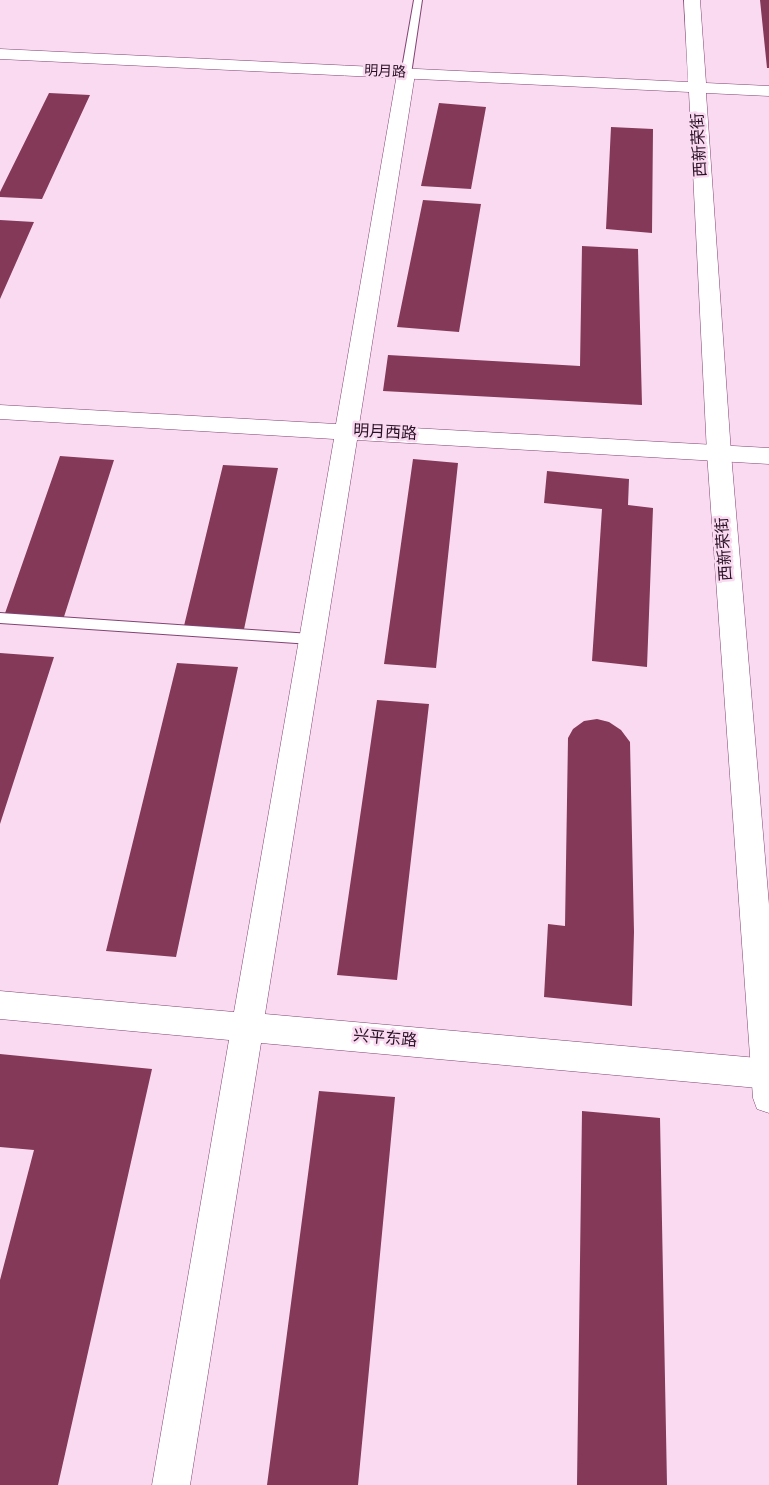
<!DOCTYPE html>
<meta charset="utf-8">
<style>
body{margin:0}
canvas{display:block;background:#f9daf0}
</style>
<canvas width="769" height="1485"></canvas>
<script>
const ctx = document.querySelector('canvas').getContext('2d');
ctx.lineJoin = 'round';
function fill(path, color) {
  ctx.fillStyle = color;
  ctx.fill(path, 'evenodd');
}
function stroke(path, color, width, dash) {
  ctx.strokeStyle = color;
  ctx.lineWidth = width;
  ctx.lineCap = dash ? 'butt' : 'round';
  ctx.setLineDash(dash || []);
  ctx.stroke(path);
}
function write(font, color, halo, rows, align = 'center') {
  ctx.font = font + ' Spectral,"Noto Sans SC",serif';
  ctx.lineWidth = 5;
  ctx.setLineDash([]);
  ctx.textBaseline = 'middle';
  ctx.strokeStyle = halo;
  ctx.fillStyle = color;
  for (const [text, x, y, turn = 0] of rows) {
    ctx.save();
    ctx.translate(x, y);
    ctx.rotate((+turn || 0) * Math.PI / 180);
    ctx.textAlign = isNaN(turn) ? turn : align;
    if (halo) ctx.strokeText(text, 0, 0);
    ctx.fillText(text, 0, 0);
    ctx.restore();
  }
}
fill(new Path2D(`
 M 760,0 L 769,0 L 769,68 L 767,68 Z
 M 49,93 L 90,95 L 42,199 L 0,197 L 0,192 Z
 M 439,103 L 486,107 L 471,189 L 421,186 Z
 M 611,127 L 653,129 L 652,233 L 606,229 Z
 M 423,200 L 481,204 L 459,332 L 397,327 Z
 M 0,220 L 34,222 L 0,299 Z
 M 582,246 L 638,249 L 642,405 L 383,391 L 388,355 L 580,366 Z
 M 60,456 L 114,460 L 62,623 L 3,619 Z
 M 413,459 L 458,463 L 436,668 L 384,664 Z
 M 223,465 L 278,468 L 243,634 L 183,630 Z
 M 547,471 L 629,479 L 628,505 L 653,508 L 647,667 L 592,661 L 602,509 L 544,503 Z
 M 0,653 L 54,657 L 0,824 Z
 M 177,663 L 238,667 L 176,957 L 106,951 Z
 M 377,700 L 429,704 L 397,980 L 337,975 Z
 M 597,719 L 609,722 L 621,730 L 630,742 L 634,932 L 632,1006 L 544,997 L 548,924 L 565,926 L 568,738 L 573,729 L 584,721 Z
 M 0,1054 L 152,1069 L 58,1485 L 0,1485 L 0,1280 L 34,1150 L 0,1147 Z
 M 319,1091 L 395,1097 L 358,1485 L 267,1485 Z
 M 582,1111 L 660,1118 L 667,1485 L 577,1485 Z`), '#843958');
const service = new Path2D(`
 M 414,0 L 422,0 L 411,74 L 406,77 L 401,74 Z
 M 0,613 L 311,634 L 316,635 L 318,639 L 316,643 L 311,644 L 0,623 Z`);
const minor = new Path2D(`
 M 406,69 L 412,70 L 415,74 L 359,425 L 769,448 L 769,464 L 357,440 L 265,1014 L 769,1059 L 769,1089 L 261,1043 L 190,1485 L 152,1485 L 229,1040 L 0,1019 L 0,991 L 234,1012 L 334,439 L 0,419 L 0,405 L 336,424 L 397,74 L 400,70 Z`);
const tertiary = new Path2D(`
 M 684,0 L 700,0 L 706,83 L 769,86 L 769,96 L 706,93 L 731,453 L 769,905 L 769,1113 L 757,1109 L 753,1098 L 707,453 L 689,92 L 0,59 L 0,49 L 688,82 Z`);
stroke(service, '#824374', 2);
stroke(minor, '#824374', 1);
stroke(tertiary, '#824374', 1);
fill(service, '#fff');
fill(minor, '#fff');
fill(tertiary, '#fff');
write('14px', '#2a1024', '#f9daf0', [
 ["明月路",385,73,3]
]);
write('16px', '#2a1024', '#f9daf0', [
 ["西新荣街",701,145,-93],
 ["明月西路",385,434,3],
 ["西新荣街",726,549,-94],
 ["兴平东路",385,1040,5]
]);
</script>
